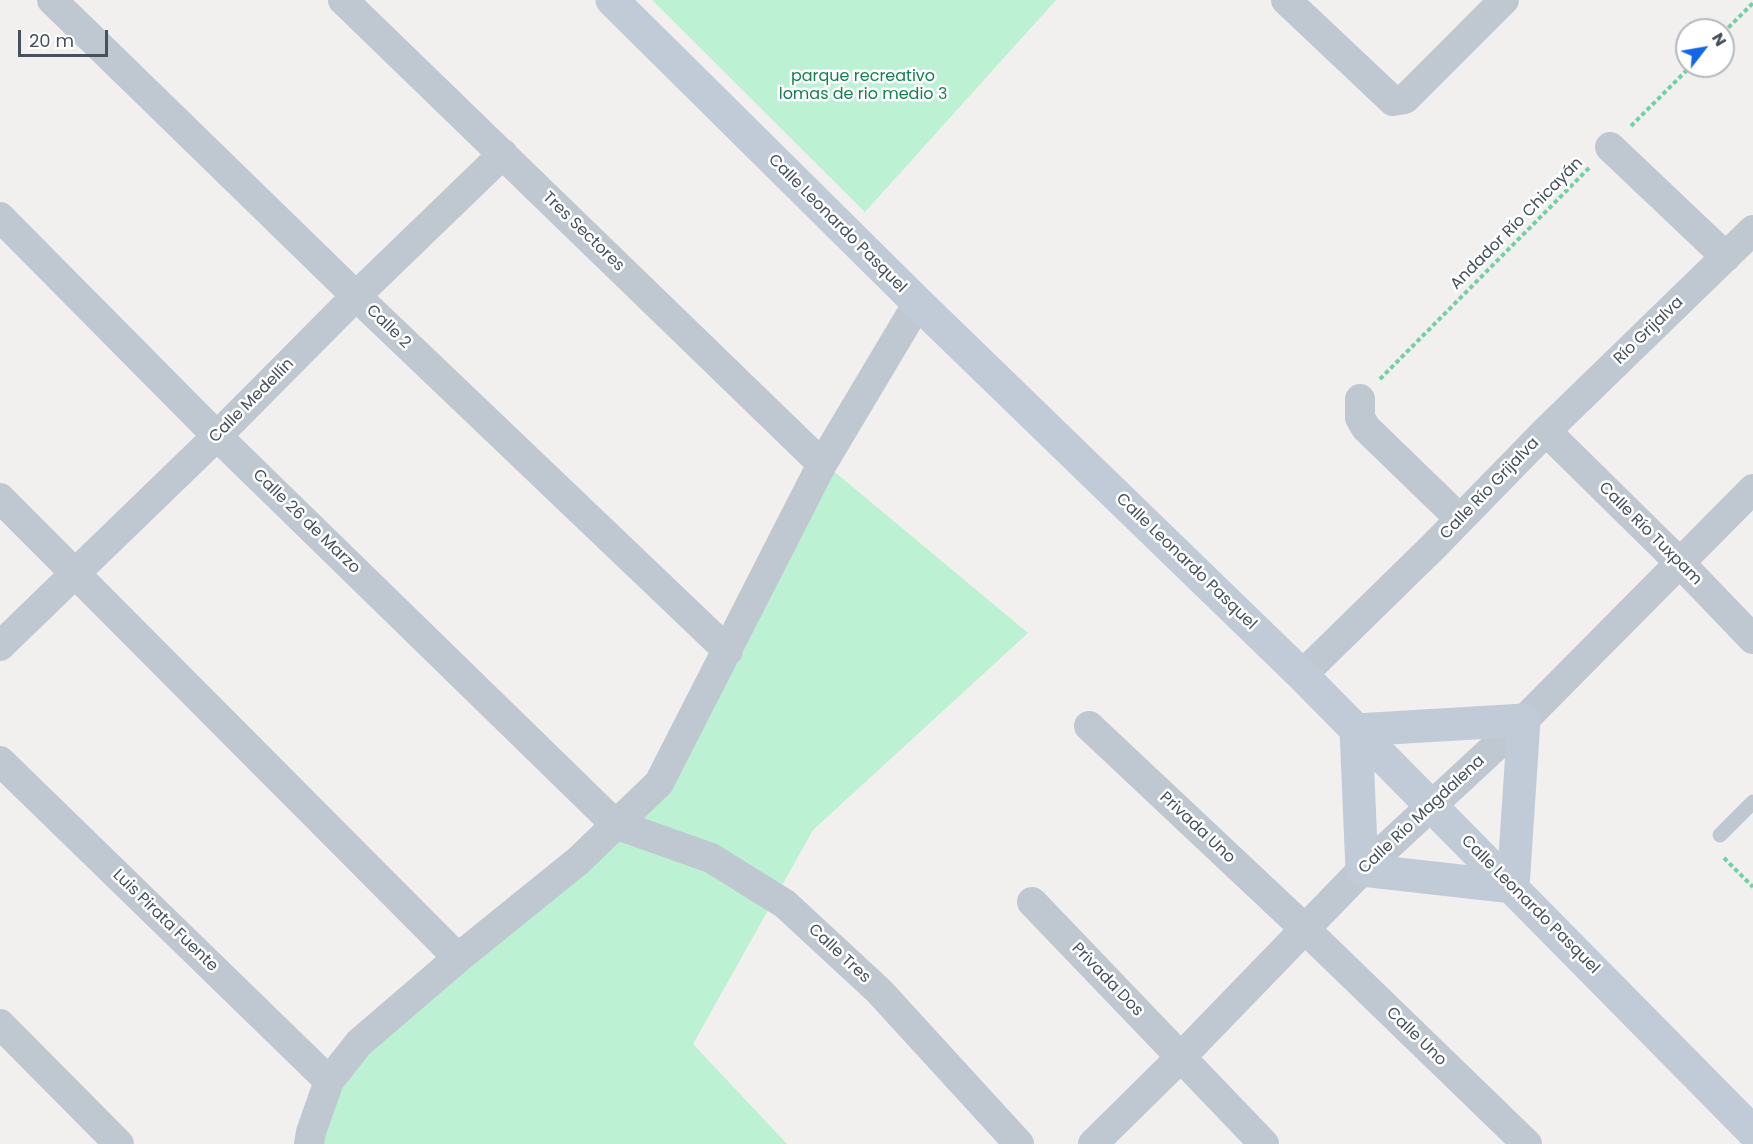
<!DOCTYPE html>
<meta charset="utf-8">
<style>
body{margin:0}
#map{position:relative;width:1753px;height:1144px;overflow:hidden;background:#f2efef;font-family:Poppins,sans-serif}
canvas{display:block}
.north{position:absolute;left:1675px;top:18px;width:60px;height:60px;box-sizing:border-box;background:#fff;border:2px solid #b5b9be;border-radius:50%;rotate:59deg;font-size:16px;font-weight:700;line-height:24px;text-align:center;color:#46515d}
.north::after{content:'';display:block;margin:auto;width:21px;height:27px;background:#1366e8;clip-path:polygon(50% 0,100% 100%,50% 72%,0 100%)}
.scale{position:absolute;left:18px;top:30px;width:90px;height:27px;box-sizing:border-box;border:3px solid #46515d;border-top:0;padding-left:8px;font-size:18px;line-height:21px;white-space:nowrap;color:#46515d;-webkit-text-stroke:4px #fff;paint-order:stroke}
</style>
<div id="map">
<canvas width="1753" height="1144"></canvas>
<div class="north">N</div>
<div class="scale">20 m</div>
</div>
<script>
const ctx = document.querySelector('canvas').getContext('2d');
ctx.lineJoin = 'round';
function fill(path, color) {
  ctx.fillStyle = color;
  ctx.fill(path, 'evenodd');
}
function stroke(path, color, width, dash) {
  ctx.strokeStyle = color;
  ctx.lineWidth = width;
  ctx.lineCap = dash ? 'butt' : 'round';
  ctx.setLineDash(dash || []);
  ctx.stroke(path);
}
function write(font, color, halo, rows, align = 'center') {
  ctx.font = font + ' Poppins,sans-serif';
  ctx.lineWidth = 5;
  ctx.setLineDash([]);
  ctx.textBaseline = 'middle';
  ctx.strokeStyle = halo;
  ctx.fillStyle = color;
  for (const [text, x, y, turn = 0] of rows) {
    ctx.save();
    ctx.translate(x, y);
    ctx.rotate((+turn || 0) * Math.PI / 180);
    ctx.textAlign = isNaN(turn) ? turn : align;
    if (halo) ctx.strokeText(text, 0, 0);
    ctx.fillText(text, 0, 0);
    ctx.restore();
  }
}
fill(new Path2D(`
 M 652,0 L 1056,0 L 865,212 Z
 M 818,458 L 1028,633 L 813,830 L 693,1044 L 787,1144 L 313,1144 L 323,1091 L 631,811 Z`), '#bcf1d3');
stroke(new Path2D(`
 M 1723,33 L 1753,3
 M 1631,126 L 1691,66
 M 1380,379 L 1590,167
 M 1724,858 L 1753,887`), '#72d0a6', 4, [4.5, 3]);
stroke(new Path2D(`
 M 1720,835 L 1753,802`), '#bfc8d1', 15);
stroke(new Path2D(`
 M 52,0 L 356,296 L 728,651
 M 343,0 L 822,464
 M 1286,0 L 1393,101 L 1405,99 L 1504,0
 M 1610,147 L 1726,257
 M 0,217 L 217,436 L 615,824 L 711,858 L 785,904 L 879,991 L 1019,1144
 M 1360,399 L 1360,418 L 1366,428 L 1460,519
 M 1546,431 L 1679,562 L 1753,639
 M 0,498 L 458,958
 M 0,646 L 217,436 L 356,296 L 503,154
 M 1302,675 L 1434,546 L 1546,431 L 1753,230
 M 1089,726 L 1306,930 L 1527,1144
 M 0,761 L 329,1081
 M 1032,902 L 1264,1144
 M 0,1024 L 119,1144
 M 309,1144 L 311,1132 L 329,1081 L 359,1043 L 458,958 L 578,861 L 659,783 L 822,464 L 918,303
 M 1093,1144 L 1181,1057 L 1362,870 L 1524,720 L 1753,489`), '#bfc8d1', 30);
stroke(new Path2D(`
 M 612,0 L 918,303 L 1302,675 L 1753,1132
 M 1524,720 L 1513,887 L 1362,870 L 1356,730 Z`), '#c1cbd8', 33);
write('16px', '#148150', '#fff', [
 ["parque recreativo",863,77],
 ["lomas de rio medio 3",863,95]
]);
write('16px', '#46515d', '#fff', [
 ["Calle Leonardo Pasquel",837,224,45],
 ["Andador Río Chicayán",1517,224,-45],
 ["Tres Sectores",583,232,44],
 ["Calle 2",388,327,44],
 ["Río Grijalva",1649,331,-44],
 ["Calle Medellín",252,401,-45],
 ["Calle Río Grijalva",1490,489,-46],
 ["Calle 26 de Marzo",306,522,44],
 ["Calle Río Tuxpam",1650,534,45],
 ["Calle Leonardo Pasquel",1186,562,44],
 ["Calle Río Magdalena",1422,815,-43],
 ["Privada Uno",1197,828,43],
 ["Calle Leonardo Pasquel",1530,905,45],
 ["Luis Pirata Fuente",165,921,44],
 ["Calle Tres",839,954,43],
 ["Privada Dos",1107,980,46],
 ["Calle Uno",1416,1037,44]
]);
</script>
